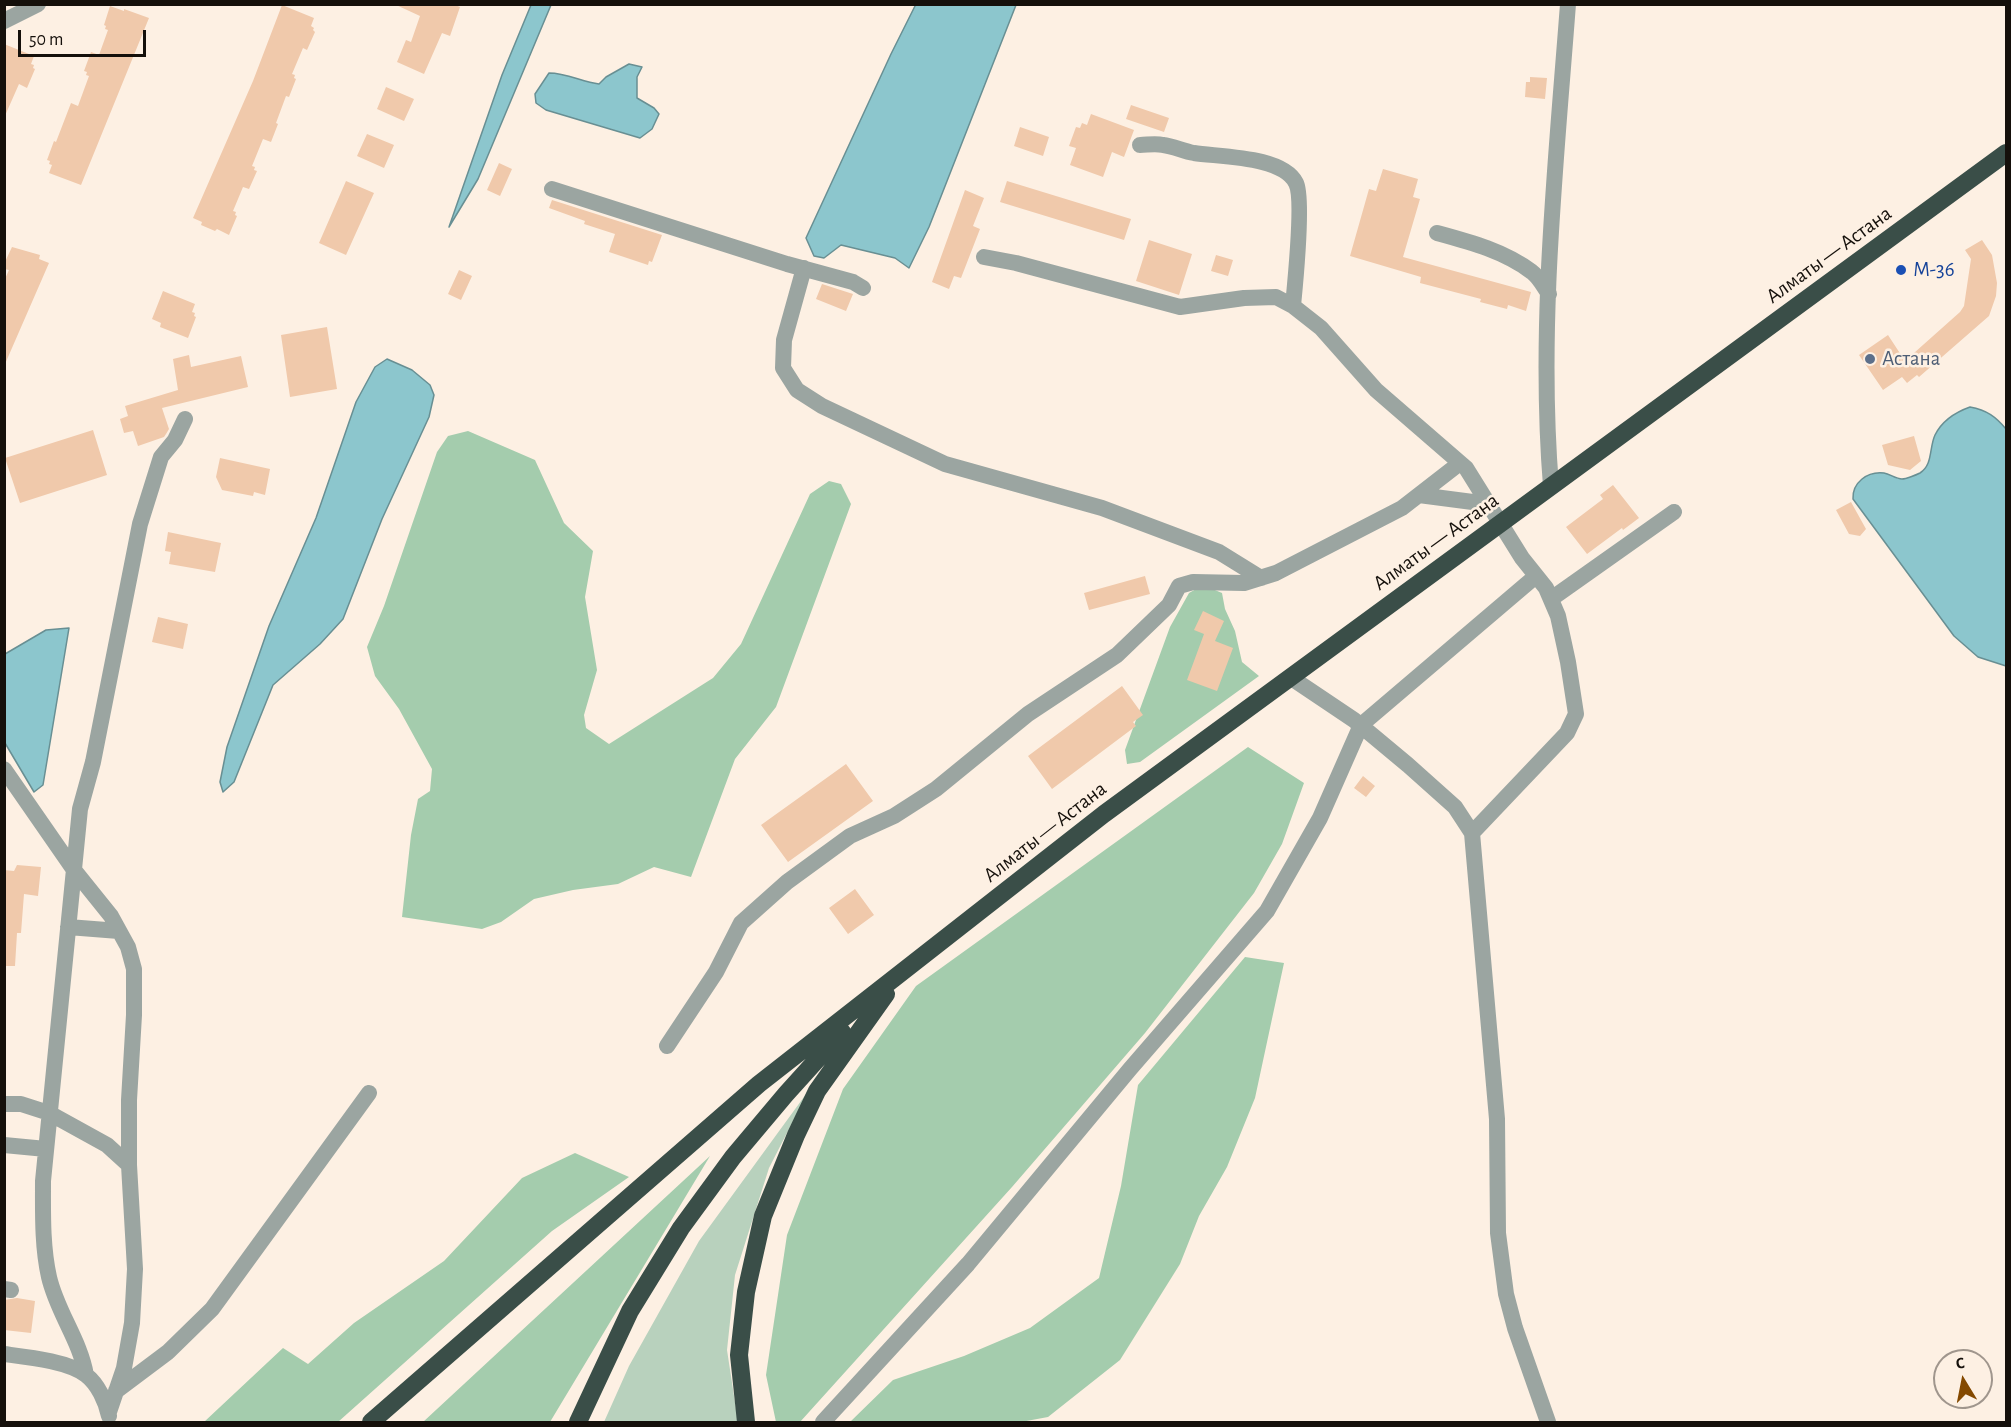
<!DOCTYPE html>
<meta charset="utf-8">
<style>
body{margin:0}
#map{position:relative;width:2011px;height:1427px;overflow:hidden;background:#fdf0e3;font-family:"Alegreya Sans",sans-serif}
canvas{display:block}
.frame{position:absolute;inset:0;border:6px solid #15100b;pointer-events:none}
.north{position:absolute;left:1933px;top:1349px;width:60px;height:60px;box-sizing:border-box;background:#fdf0e3;border:2px solid #a0968d;border-radius:50%;rotate:350deg;font-size:16px;font-weight:700;line-height:24px;text-align:center;color:#15100b}
.north::after{content:'';display:block;margin:auto;width:21px;height:27px;background:#844900;clip-path:polygon(50% 0,100% 100%,50% 72%,0 100%)}
.scale{position:absolute;left:18px;top:30px;width:128px;height:27px;box-sizing:border-box;border:3px solid #15100b;border-top:0;padding-left:8px;font-size:18px;line-height:21px;white-space:nowrap;color:#15100b;-webkit-text-stroke:4px #fdf0e3;paint-order:stroke}
</style>
<div id="map">
<canvas width="2011" height="1427"></canvas>
<div class="frame"></div>
<div class="north">С</div>
<div class="scale">50 m</div>
</div>
<script>
const ctx = document.querySelector('canvas').getContext('2d');
ctx.lineJoin = 'round';
function fill(path, color) {
  ctx.fillStyle = color;
  ctx.fill(path, 'evenodd');
}
function stroke(path, color, width, dash) {
  ctx.strokeStyle = color;
  ctx.lineWidth = width;
  ctx.lineCap = dash ? 'butt' : 'round';
  ctx.setLineDash(dash || []);
  ctx.stroke(path);
}
function write(font, color, halo, rows, align = 'center') {
  ctx.font = font + ' "Alegreya Sans",sans-serif';
  ctx.lineWidth = 5;
  ctx.setLineDash([]);
  ctx.textBaseline = 'middle';
  ctx.strokeStyle = halo;
  ctx.fillStyle = color;
  for (const [text, x, y, turn = 0] of rows) {
    ctx.save();
    ctx.translate(x, y);
    ctx.rotate((+turn || 0) * Math.PI / 180);
    ctx.textAlign = isNaN(turn) ? turn : align;
    if (halo) ctx.strokeText(text, 0, 0);
    ctx.fillText(text, 0, 0);
    ctx.restore();
  }
}
fill(new Path2D(`
 M 809,1090 L 769,1168 L 735,1275 L 727,1350 L 738,1422 L 604,1422 L 629,1366 L 699,1241 Z`), '#b8d1bd');
fill(new Path2D(`
 M 468,431 L 535,460 L 564,523 L 593,551 L 585,597 L 597,670 L 584,715 L 586,728 L 609,744 L 713,678 L 741,644 L 810,494 L 829,481 L 841,484 L 851,504 L 776,707 L 735,759 L 691,877 L 654,867 L 618,884 L 573,890 L 534,899 L 501,922 L 482,929 L 402,917 L 411,835 L 418,799 L 430,791 L 432,769 L 399,709 L 375,676 L 367,647 L 384,606 L 437,452 L 448,436 Z
 M 1203,585 L 1222,593 L 1225,609 L 1235,631 L 1242,662 L 1259,676 L 1140,762 L 1127,764 L 1125,750 L 1170,627 L 1189,593 Z
 M 1248,747 L 1304,783 L 1282,844 L 1254,893 L 1145,1033 L 1012,1187 L 800,1422 L 776,1422 L 766,1375 L 787,1235 L 843,1089 L 916,986 Z
 M 1245,957 L 1284,963 L 1255,1098 L 1227,1167 L 1199,1216 L 1180,1264 L 1120,1360 L 1048,1417 L 1021,1422 L 850,1422 L 893,1380 L 964,1356 L 1030,1328 L 1099,1278 L 1121,1186 L 1138,1085 Z
 M 575,1153 L 629,1177 L 552,1231 L 338,1422 L 204,1422 L 283,1348 L 308,1364 L 354,1323 L 444,1261 L 522,1178 Z
 M 710,1156 L 550,1422 L 423,1422 Z`), '#a4ccad');
const water = new Path2D(`
 M 916,4 L 1016,5 L 929,227 L 909,268 L 895,258 L 841,245 L 824,258 L 814,256 L 806,238 L 891,54 Z
 M 531,5 L 551,5 L 478,179 L 449,227 L 502,75 Z
 M 629,64 L 642,67 L 637,77 L 637,98 L 654,108 L 659,114 L 652,129 L 640,138 L 546,110 L 536,103 L 535,94 L 549,73 C 567,73 582,82 599,84 L 606,77 Z
 M 387,359 L 412,370 L 430,385 L 434,395 L 429,417 L 382,519 L 343,619 L 320,644 L 273,685 L 234,782 L 223,792 L 220,782 L 227,747 L 269,626 L 316,518 L 356,402 L 375,367 Z
 M 1970,407 C 1987,410 1996,417 2006,429 L 2006,666 L 1978,657 L 1954,636 L 1853,499 C 1852,483 1867,471 1884,473 C 1890,474 1896,479 1902,479 C 1906,479 1916,475 1920,473 C 1933,465 1929,448 1935,435 C 1942,421 1956,412 1970,407 Z
 M 69,628 L 43,785 L 34,792 L 5,743 L 5,654 L 46,630 Z`);
fill(water, '#8cc6cd');
stroke(water, '#688f93', 1.5);
fill(new Path2D(`
 M 394,4 L 453,4 L 460,7 L 450,36 L 442,33 L 424,74 L 397,62 L 406,40 L 411,42 L 420,16 Z
 M 282,5 L 314,18 L 311,26 L 314,28 L 313,30 L 315,32 L 307,50 L 303,48 L 292,74 L 295,75 L 294,78 L 296,79 L 289,97 L 286,96 L 276,123 L 278,124 L 271,142 L 263,139 L 252,166 L 255,167 L 254,170 L 257,171 L 249,189 L 243,187 L 233,211 L 236,212 L 235,215 L 237,216 L 229,235 L 217,229 L 215,231 L 201,225 L 202,222 L 193,218 L 253,81 Z
 M 110,6 L 124,11 L 124,9 L 149,18 L 81,185 L 49,173 L 52,165 L 49,164 L 50,161 L 47,160 L 54,141 L 56,142 L 71,103 L 78,106 L 89,76 L 86,75 L 87,72 L 84,71 L 91,52 L 99,55 L 108,30 L 105,29 L 106,26 L 104,25 Z
 M 4,44 L 34,56 L 31,64 L 34,65 L 33,68 L 35,69 L 27,88 L 19,84 L 4,118 Z
 M 1530,77 L 1547,78 L 1545,99 L 1525,97 L 1526,82 L 1530,82 Z
 M 386,87 L 414,99 L 404,121 L 377,109 Z
 M 1131,105 L 1169,118 L 1164,132 L 1126,119 Z
 M 1091,114 L 1134,130 L 1124,157 L 1112,152 L 1103,177 L 1070,165 L 1076,148 L 1069,146 L 1076,127 L 1080,128 L 1082,123 L 1087,125 Z
 M 1020,127 L 1049,137 L 1043,156 L 1014,146 Z
 M 367,134 L 394,145 L 384,168 L 357,156 Z
 M 499,163 L 512,169 L 500,196 L 487,190 Z
 M 1383,169 L 1418,179 L 1413,197 L 1420,199 L 1403,257 L 1531,292 L 1526,311 L 1508,305 L 1507,309 L 1480,302 L 1481,299 L 1420,283 L 1421,277 L 1350,256 L 1369,189 L 1376,191 Z
 M 346,181 L 374,193 L 346,255 L 319,243 Z
 M 1007,181 L 1131,219 L 1124,240 L 1000,202 Z
 M 965,190 L 984,198 L 973,226 L 980,229 L 961,278 L 954,276 L 949,289 L 932,282 Z
 M 552,200 L 662,235 L 652,262 L 649,261 L 648,265 L 609,252 L 615,234 L 584,224 L 585,221 L 549,208 Z
 M 1149,240 L 1192,254 L 1179,295 L 1136,281 Z
 M 1982,240 L 1992,255 L 1997,283 L 1996,296 L 1989,316 L 1919,377 L 1917,375 L 1907,383 L 1902,377 L 1883,390 L 1859,355 L 1888,335 L 1905,361 L 1960,312 L 1964,306 L 1971,259 L 1965,250 Z
 M 12,247 L 40,255 L 39,259 L 49,263 L 5,364 L 4,281 L 9,270 L 4,269 L 4,264 Z
 M 1216,255 L 1233,260 L 1228,276 L 1211,271 Z
 M 459,270 L 472,276 L 461,300 L 448,294 Z
 M 822,284 L 853,294 L 846,311 L 816,299 Z
 M 163,291 L 195,304 L 192,312 L 195,313 L 194,316 L 196,317 L 188,338 L 160,327 L 161,323 L 152,319 Z
 M 327,327 L 337,389 L 290,397 L 281,335 Z
 M 189,355 L 191,367 L 241,356 L 248,387 L 162,408 L 169,429 L 166,434 L 164,437 L 138,446 L 133,431 L 124,433 L 120,419 L 128,416 L 125,406 L 178,390 L 173,359 Z
 M 93,430 L 107,475 L 20,503 L 5,458 Z
 M 1914,436 L 1921,461 L 1910,470 L 1888,465 L 1882,445 Z
 M 220,458 L 270,469 L 265,495 L 254,492 L 253,496 L 222,490 L 216,477 Z
 M 1613,485 L 1639,518 L 1623,530 L 1622,528 L 1587,554 L 1566,527 L 1603,499 L 1600,495 Z
 M 1851,502 L 1866,529 L 1860,536 L 1849,534 L 1836,510 Z
 M 168,532 L 221,543 L 215,572 L 169,564 L 171,552 L 165,551 Z
 M 1145,576 L 1150,594 L 1089,610 L 1084,593 Z
 M 1203,611 L 1224,621 L 1215,641 L 1233,648 L 1217,691 L 1187,680 L 1204,634 L 1194,630 Z
 M 158,617 L 188,624 L 183,649 L 152,642 Z
 M 1122,686 L 1143,715 L 1133,722 L 1136,726 L 1052,789 L 1028,756 Z
 M 846,764 L 873,801 L 788,862 L 761,825 Z
 M 1363,776 L 1375,786 L 1366,797 L 1354,788 Z
 M 17,865 L 41,867 L 38,896 L 24,894 L 21,933 L 17,933 L 15,966 L 4,966 L 4,870 L 14,871 Z
 M 855,889 L 874,915 L 848,934 L 829,908 Z
 M 17,1298 L 35,1301 L 31,1333 L 4,1330 L 4,1300 Z`), '#f0c9ab');
stroke(new Path2D(`
 M 4,21 L 38,4
 M 1140,145 C 1147,145 1155,143 1163,145 C 1173,146 1183,151 1194,153 C 1220,157 1283,156 1296,183 C 1304,198 1295,285 1293,306
 M 552,189 L 787,264 L 853,282 L 863,288
 M 1437,233 C 1470,242 1504,251 1532,272 C 1539,277 1544,287 1549,294
 M 984,257 L 1016,263 L 1180,307 L 1244,298 L 1276,297 L 1293,306 L 1321,328 L 1376,390 L 1466,468 L 1522,558 L 1546,588 L 1558,616 L 1568,662 L 1576,714 L 1567,733 L 1472,833
 M 804,268 L 784,340 L 783,368 L 797,390 L 822,406 L 945,464 L 1102,508 L 1219,552 L 1261,578
 M 1551,486 C 1538,328 1556,163 1568,4
 M 1419,495 L 1488,504
 M 1551,599 L 1674,512
 M 1290,677 L 1354,720 L 1408,765 L 1455,807 L 1472,833 L 1497,1119 L 1498,1233 L 1506,1294 L 1515,1328 L 1548,1422
 M 4,769 L 74,870 L 111,916 L 128,947 L 134,969 L 134,1015 L 129,1100 L 129,1165 L 135,1269 L 132,1323 L 124,1368 L 109,1412
 M 68,927 L 119,931
 M 667,1046 L 716,972 L 741,923 L 787,882 L 850,836 L 894,816 L 936,789 L 1028,714 L 1117,655 L 1169,605 L 1179,586 L 1193,582 L 1244,583 L 1276,573 L 1402,508 L 1460,463
 M 4,1104 L 21,1104 L 49,1113 L 107,1145 L 129,1165
 M 4,1145 L 46,1149
 M 4,1289 L 11,1290
 M 4,1354 C 27,1357 68,1361 86,1375 C 98,1384 106,1402 109,1416
 M 86,1375 C 80,1340 57,1312 49,1277 C 42,1246 43,1212 43,1181 L 80,809 L 93,762 L 140,524 L 161,457 L 175,440 L 185,419
 M 116,1391 L 168,1352 L 212,1309 L 369,1093
 M 823,1422 L 968,1264 L 1130,1069 L 1267,911 L 1320,818 L 1361,725 L 1536,576`), '#9ba5a1', 16);
stroke(new Path2D(`
 M 371,1422 L 759,1084 L 1104,814 L 2006,153
 M 578,1422 L 630,1311 L 681,1228 L 733,1157 L 786,1094 L 842,1032
 M 746,1422 L 739,1355 L 746,1292 L 763,1216 L 796,1135 L 817,1091 L 886,994`), '#3a4e48', 18);
for (const [x, y, r, color] of [
 [1901,270,6,"#1a4fb4"],
 [1870,359,6,"#5c6f8a"]
]) {
  const dot = new Path2D();
  dot.arc(x, y, r, 0, 2 * Math.PI);
  ctx.fillStyle = color;
  ctx.fill(dot);
  stroke(dot, '#fdf0e3', 2);
}
write('21px', '#15100b', '#fdf0e3', [
 ["Алматы — Астана",1829,255,-36],
 ["Алматы — Астана",1436,542,-36],
 ["Алматы — Астана",1045,832,-38]
]);
write('21px', '#164399', '#fdf0e3', [
 ["М-36",1913,270]
], 'left');
write('21px', '#4e5e75', '#fdf0e3', [
 ["Астана",1882,359]
], 'left');
</script>
